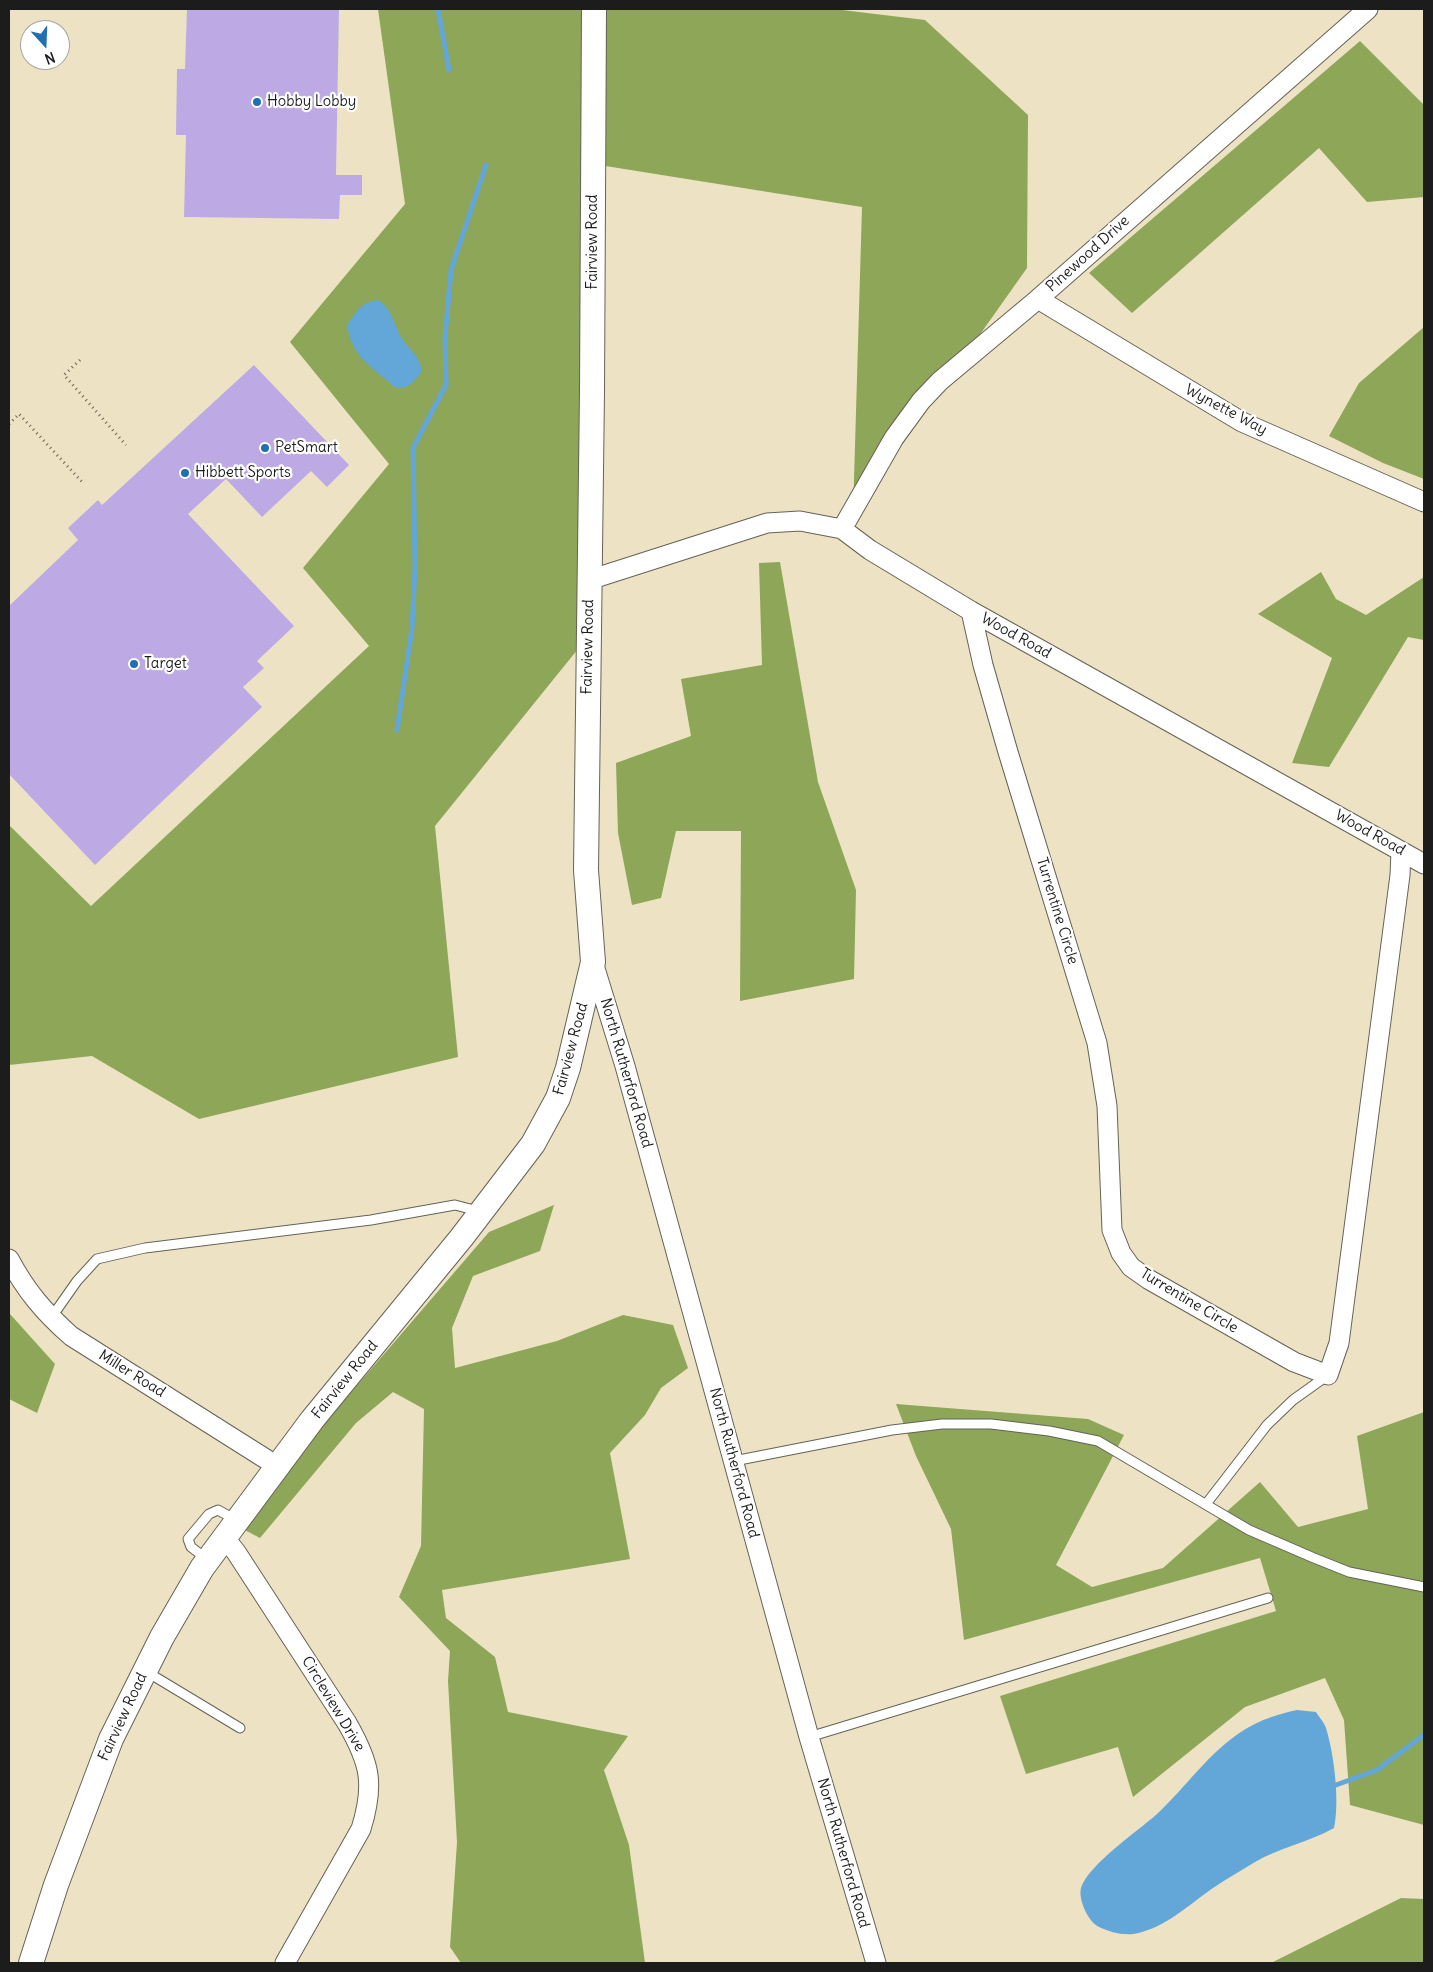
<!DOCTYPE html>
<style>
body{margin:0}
#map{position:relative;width:1433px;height:1972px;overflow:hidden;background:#ede3c4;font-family:Delius,sans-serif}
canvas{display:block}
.frame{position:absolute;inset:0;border:10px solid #1c1c1c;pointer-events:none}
.north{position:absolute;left:20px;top:20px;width:50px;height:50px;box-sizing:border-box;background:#fff;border:1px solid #a4a4a4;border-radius:50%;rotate:160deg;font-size:14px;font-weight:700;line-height:20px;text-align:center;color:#1c1c1c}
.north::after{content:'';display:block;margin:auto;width:18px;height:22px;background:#1f6fb2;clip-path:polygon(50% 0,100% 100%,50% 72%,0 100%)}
</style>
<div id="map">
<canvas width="1433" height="1972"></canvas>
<div class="frame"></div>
<div class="north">N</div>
</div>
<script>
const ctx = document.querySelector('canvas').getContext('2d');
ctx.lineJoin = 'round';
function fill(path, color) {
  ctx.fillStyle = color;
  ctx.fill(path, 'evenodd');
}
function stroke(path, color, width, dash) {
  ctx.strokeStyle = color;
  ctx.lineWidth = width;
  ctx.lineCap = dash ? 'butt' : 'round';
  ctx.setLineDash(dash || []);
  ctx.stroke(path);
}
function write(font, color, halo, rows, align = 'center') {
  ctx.font = font + ' Delius,sans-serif';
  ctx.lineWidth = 4.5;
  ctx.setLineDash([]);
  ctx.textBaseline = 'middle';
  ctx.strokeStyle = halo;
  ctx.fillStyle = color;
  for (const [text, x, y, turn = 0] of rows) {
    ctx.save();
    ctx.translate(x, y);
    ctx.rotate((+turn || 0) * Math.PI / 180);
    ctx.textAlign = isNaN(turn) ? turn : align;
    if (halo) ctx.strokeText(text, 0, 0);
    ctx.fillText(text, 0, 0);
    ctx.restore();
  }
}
fill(new Path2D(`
 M 378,9 L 834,9 L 925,20 L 1028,115 L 1027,268 L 853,514 L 862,207 L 593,164 L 582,644 L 435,826 L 458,1057 L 199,1119 L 92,1056 L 9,1065 L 9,825 L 91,906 L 369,646 L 303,568 L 389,464 L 290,342 L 405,204 Z
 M 1360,41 L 1424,105 L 1424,197 L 1367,202 L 1319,148 L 1132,313 L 1089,273 Z
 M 1424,327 L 1424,479 L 1383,463 L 1329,436 L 1359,383 Z
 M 780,562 L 818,782 L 856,890 L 854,979 L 740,1001 L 741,831 L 676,831 L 661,898 L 632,905 L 618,833 L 616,763 L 691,736 L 681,679 L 762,665 L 759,563 Z
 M 1321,572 L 1336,599 L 1366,615 L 1424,577 L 1424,640 L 1408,637 L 1329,767 L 1292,763 L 1332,658 L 1258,614 Z
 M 554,1205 L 540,1251 L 473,1276 L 452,1328 L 455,1368 L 557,1341 L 623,1315 L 673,1325 L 688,1368 L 661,1388 L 645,1415 L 610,1453 L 630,1559 L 442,1590 L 446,1618 L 495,1657 L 508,1712 L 628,1736 L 604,1770 L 629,1845 L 645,1963 L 461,1963 L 450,1947 L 457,1842 L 448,1681 L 450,1651 L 399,1597 L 421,1546 L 424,1409 L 393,1392 L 356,1423 L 260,1538 L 241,1528 L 341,1404 L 489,1232 Z
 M 10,1314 L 55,1364 L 37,1413 L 9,1399 Z
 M 896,1404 L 1088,1419 L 1124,1435 L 1056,1565 L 1092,1587 L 1163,1568 L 1260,1482 L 1298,1527 L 1368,1509 L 1357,1436 L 1424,1412 L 1424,1825 L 1350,1805 L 1344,1720 L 1325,1678 L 1245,1707 L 1133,1797 L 1118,1747 L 1026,1774 L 1000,1696 L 1276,1611 L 1260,1558 L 964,1640 L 951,1529 L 916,1456 Z
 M 1401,1898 L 1424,1899 L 1424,1963 L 1271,1963 Z`), '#8da658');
fill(new Path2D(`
 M 378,300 C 392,309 393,322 401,337 C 409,351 418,352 422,371 C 414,382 410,388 396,388 C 372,367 352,358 347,325 C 356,312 361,302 378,300 Z
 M 1297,1710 L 1316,1712 C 1319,1717 1324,1722 1326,1728 C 1334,1754 1340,1801 1334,1828 C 1309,1842 1279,1848 1255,1862 C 1242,1870 1228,1878 1216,1886 C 1192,1902 1170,1924 1142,1932 C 1127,1937 1112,1933 1099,1927 C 1088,1922 1078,1899 1081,1888 C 1088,1865 1138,1831 1157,1814 C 1187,1786 1209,1752 1244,1730 C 1260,1720 1278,1714 1297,1710 Z`), '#62a7d8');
stroke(new Path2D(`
 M 438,9 L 449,70
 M 397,730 L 412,628 L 415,568 L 413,448 L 446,385 L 445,337 L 451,270 L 486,165
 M 1336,1785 L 1377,1770 L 1424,1735`), '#62a7d8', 5);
fill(new Path2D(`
 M 187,9 L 339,9 L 336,175 L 362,175 L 362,195 L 340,195 L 339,219 L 184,217 L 186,135 L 176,135 L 177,69 L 185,69 Z
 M 254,365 L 349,465 L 327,487 L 311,471 L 262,517 L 226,479 L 188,514 L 294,626 L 257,661 L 264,668 L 243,687 L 262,707 L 95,865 L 9,774 L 9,606 L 78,540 L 68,528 L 98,500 L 102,505 Z`), '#bdaae5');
const service = new Path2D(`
 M 51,1318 L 77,1281 L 97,1259 L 145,1248 L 371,1220 L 455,1205 L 478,1211
 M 734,1461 L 892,1430 L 942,1424 L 991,1424 L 1049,1431 L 1098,1441 L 1249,1530 L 1314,1558 L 1349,1572 L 1424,1587
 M 1206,1504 L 1267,1425 L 1293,1400 L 1328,1375
 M 208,1560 L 191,1547 L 188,1539 L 209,1514 L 218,1510 L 236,1520
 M 147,1672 L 240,1728
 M 809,1737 L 1268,1598`);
const minor = new Path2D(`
 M 1038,299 L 1242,422 L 1424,502
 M 842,529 L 894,438 L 921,401 L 940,381 L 1038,299 L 1368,9
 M 589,580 L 767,523 L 800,521 L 842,529 L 870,550 L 971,611 L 1424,864
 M 971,611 L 983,665 L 1008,752 L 1097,1043 L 1107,1106 L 1112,1230 L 1121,1253 L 1131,1267 L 1148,1279 L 1294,1362 L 1328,1375 L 1339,1343 L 1400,875 L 1401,851
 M 593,962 L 625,1066 L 809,1737 L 876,1963
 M 9,1259 C 26,1291 44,1312 71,1336 L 277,1466
 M 224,1537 L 236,1552 L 347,1723 C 370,1763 375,1784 361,1829 L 285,1963`);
const tertiary = new Path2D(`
 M 31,1963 L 56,1885 L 111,1739 L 162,1637 L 202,1568 L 312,1420 L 462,1237 L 533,1144 L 558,1098 L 568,1068 L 593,962 L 586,870 L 592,392 L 594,9`);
stroke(service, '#656257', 11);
stroke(minor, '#656257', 21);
stroke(tertiary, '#656257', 26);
stroke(new Path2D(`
 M 80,360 L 64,375 L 126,445
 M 9,424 L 19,414 L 84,484`), '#656257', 3, [1, 4]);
stroke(service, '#fff', 9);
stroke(minor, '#fff', 19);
stroke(tertiary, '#fff', 24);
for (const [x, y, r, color] of [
 [257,102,5,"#1f6fb2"],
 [265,448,5,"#1f6fb2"],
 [185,473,5,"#1f6fb2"],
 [134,664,5,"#1f6fb2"]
]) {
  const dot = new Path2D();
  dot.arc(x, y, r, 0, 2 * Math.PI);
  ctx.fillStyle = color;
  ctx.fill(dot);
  stroke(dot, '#fff', 2);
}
write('15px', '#1c1c1c', '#fff', [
 ["Hobby Lobby",267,102],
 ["PetSmart",275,448],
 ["Hibbett Sports",195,473],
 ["Target",144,664]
], 'left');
write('15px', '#1c1c1c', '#fff', [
 ["Fairview Road",593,242,-90],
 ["Pinewood Drive",1088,254,-42],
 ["Wynette Way",1226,410,28],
 ["Wood Road",1016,636,29],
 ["Fairview Road",588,647,-89],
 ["Wood Road",1370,833,29],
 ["Turrentine Circle",1057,911,73],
 ["Fairview Road",571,1049,-75],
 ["North Rutherford Road",626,1073,74],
 ["Turrentine Circle",1189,1301,31],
 ["Miller Road",132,1374,32],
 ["Fairview Road",345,1380,-51],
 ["North Rutherford Road",734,1463,75],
 ["Circleview Drive",333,1704,59],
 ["Fairview Road",123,1717,-65],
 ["North Rutherford Road",843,1853,74]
]);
</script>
